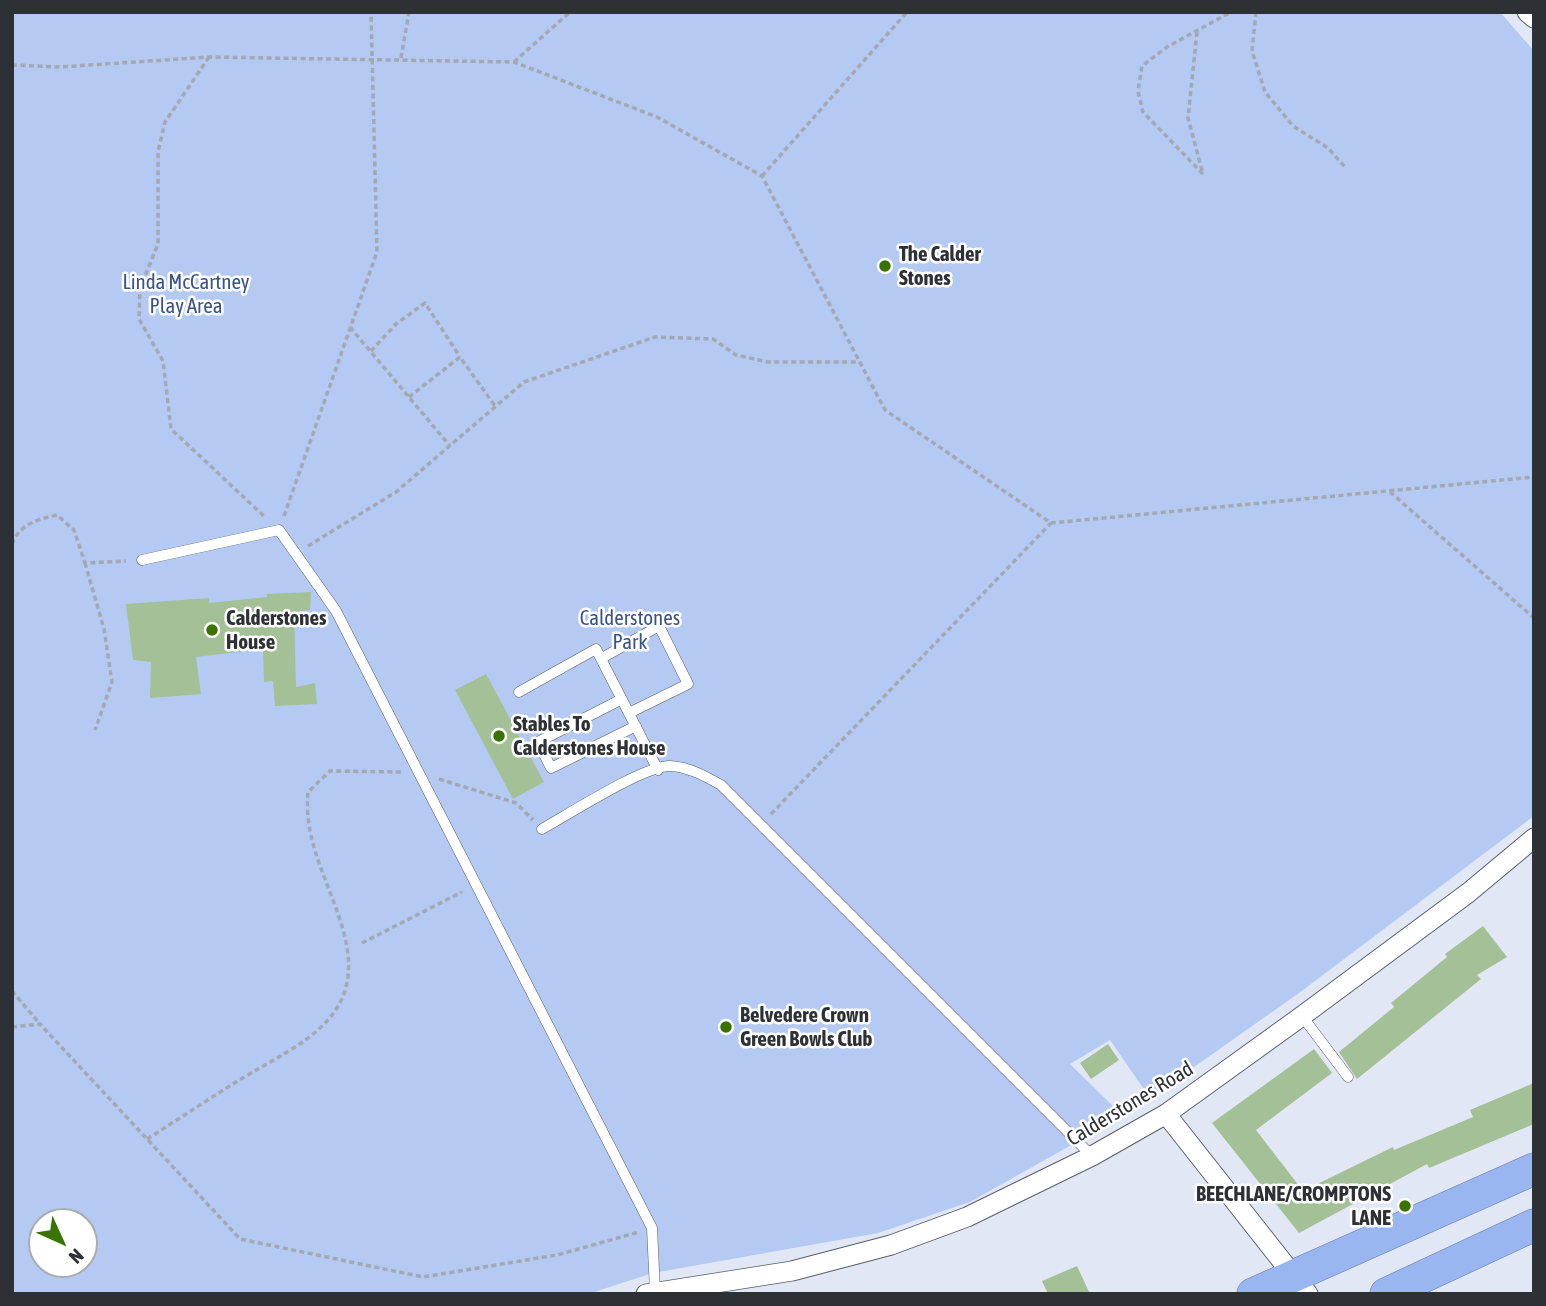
<!DOCTYPE html>
<style>
body{margin:0}
#map{position:relative;width:1546px;height:1306px;overflow:hidden;background:#e1e7f4;font-family:"Asap Condensed",sans-serif}
canvas{display:block}
.frame{position:absolute;inset:0;border:14px solid #2d3034;pointer-events:none}
.north{position:absolute;left:28px;top:1208px;width:70px;height:70px;box-sizing:border-box;background:#fff;border:2px solid #abacae;border-radius:50%;rotate:135deg;font-size:19px;font-weight:700;line-height:28px;text-align:center;color:#2d3034}
.north::after{content:'';display:block;margin:auto;width:24px;height:32px;background:#3b7303;clip-path:polygon(50% 0,100% 100%,50% 72%,0 100%)}
</style>
<div id="map">
<canvas width="1546" height="1306"></canvas>
<div class="frame"></div>
<div class="north">N</div>
</div>
<script>
const ctx = document.querySelector('canvas').getContext('2d');
ctx.lineJoin = 'round';
function fill(path, color) {
  ctx.fillStyle = color;
  ctx.fill(path, 'evenodd');
}
function stroke(path, color, width, dash) {
  ctx.strokeStyle = color;
  ctx.lineWidth = width;
  ctx.lineCap = dash ? 'butt' : 'round';
  ctx.setLineDash(dash || []);
  ctx.stroke(path);
}
function write(font, color, halo, rows, align = 'center') {
  ctx.font = font + ' "Asap Condensed",sans-serif';
  ctx.lineWidth = 5;
  ctx.setLineDash([]);
  ctx.textBaseline = 'middle';
  ctx.strokeStyle = halo;
  ctx.fillStyle = color;
  for (const [text, x, y, turn = 0] of rows) {
    ctx.save();
    ctx.translate(x, y);
    ctx.rotate((+turn || 0) * Math.PI / 180);
    ctx.textAlign = isNaN(turn) ? turn : align;
    if (halo) ctx.strokeText(text, 0, 0);
    ctx.fillText(text, 0, 0);
    ctx.restore();
  }
}
fill(new Path2D(`
 M 12,12 L 1500,12 L 1534,51 L 1534,816 L 1299,993 L 1150,1098 L 1110,1040 L 1070,1064 L 1123,1116 L 970,1202 L 878,1233 L 653,1273 L 588,1294 L 12,1294 ZM 42,1222 L 84,1222 L 84,1264 L 42,1264 Z`), '#b4caf3');
fill(new Path2D(`
 M 311,592 L 310,610 L 294,612 L 296,687 L 315,683 L 317,704 L 275,706 L 273,681 L 264,682 L 263,649 L 196,657 L 201,694 L 150,698 L 151,662 L 133,660 L 126,604 L 209,598 L 209,603 L 267,597 L 267,594 Z
 M 486,674 L 544,782 L 513,799 L 455,690 Z
 M 1483,926 L 1507,957 L 1477,975 L 1481,979 L 1357,1079 L 1339,1052 L 1394,1007 L 1391,1003 L 1447,957 L 1445,954 Z
 M 1108,1044 L 1119,1060 L 1091,1079 L 1080,1063 Z
 M 1314,1049 L 1332,1073 L 1256,1130 L 1303,1191 L 1393,1147 L 1394,1150 L 1473,1117 L 1470,1110 L 1534,1083 L 1534,1124 L 1429,1168 L 1427,1164 L 1299,1233 L 1212,1123 Z
 M 1077,1266 L 1090,1294 L 1048,1294 L 1042,1281 Z`), '#a4c096');
const service = new Path2D(`
 M 142,560 L 279,530 L 336,611 L 652,1228 L 655,1291
 M 602,658 L 659,626 L 688,684 L 629,713
 M 519,692 L 596,649 L 658,770
 M 622,699 L 538,742 L 551,768 L 636,726
 M 542,829 C 569,814 643,766 670,766 C 689,767 705,776 721,785 L 1092,1156
 M 1302,1016 L 1348,1077`);
const minor = new Path2D(`
 M 1527,12 L 1534,18
 M 1166,1114 L 1308,1294
 M 646,1294 L 792,1271 L 891,1245 L 967,1217 L 1092,1156 L 1166,1114 L 1302,1016 L 1468,893 L 1534,838`);
const trunk = new Path2D(`
 M 1253,1294 L 1534,1169
 M 1386,1294 L 1534,1225`);
stroke(service, '#5a5f6a', 11);
stroke(minor, '#5a5f6a', 21);
stroke(trunk, '#637bac', 33);
stroke(new Path2D(`
 M 1256,12 L 1252,51 L 1265,92 L 1293,126 L 1328,148 L 1345,167
 M 1197,32 L 1188,118 L 1203,174 L 1143,112 L 1138,91 L 1142,66 L 1167,47 L 1231,12
 M 209,57 L 165,122 L 158,152 L 158,244 L 140,288 L 139,319 L 163,361 L 171,429 L 266,518
 M 401,58 L 409,12
 M 514,62 L 570,12
 M 12,65 L 60,67 L 209,57 L 514,62 L 657,117 L 762,176 L 885,410 L 1051,523 L 1534,477
 M 762,176 L 907,12
 M 350,327 L 450,446
 M 371,351 L 396,324 L 425,303 L 460,357
 M 409,397 L 460,357 L 495,406
 M 1390,492 L 1534,618
 M 284,516 L 377,252 L 371,12
 M 12,544 C 19,524 39,519 57,515 L 74,530 L 85,563 L 126,561
 M 308,546 L 396,492 L 524,382 L 655,337 L 713,339 L 736,355 L 768,362 L 859,362
 M 85,563 L 104,629 L 112,682 L 95,730
 M 439,779 L 516,803 L 533,820
 M 771,814 L 1051,523
 M 362,943 L 462,892
 M 12,991 L 40,1024
 M 12,1027 L 40,1024 L 240,1239 L 423,1277 L 557,1255 L 639,1232
 M 147,1139 C 179,1119 210,1098 241,1079 C 304,1041 368,1018 343,930 C 330,883 303,842 308,792 L 330,771 L 401,772`), '#a3a8b2', 3.5, [5, 3.5]);
stroke(service, '#fff', 10);
stroke(minor, '#fff', 19);
stroke(trunk, '#9ab6f0', 32);
for (const [x, y, r, color] of [
 [885,266,7,"#3b7303"],
 [212,630,7,"#3b7303"],
 [499,736,7,"#3b7303"],
 [726,1027,7,"#3b7303"],
 [1405,1206,7,"#3b7303"]
]) {
  const dot = new Path2D();
  dot.arc(x, y, r, 0, 2 * Math.PI);
  ctx.fillStyle = color;
  ctx.fill(dot);
  stroke(dot, '#fff', 2.5);
}
write('bold 21px', '#2d3034', '#fff', [
 ["The Calder",899,254],
 ["Stones",899,278],
 ["Calderstones",226,618],
 ["House",226,642],
 ["Stables To",513,724],
 ["Calderstones House",513,748],
 ["Belvedere Crown",740,1015],
 ["Green Bowls Club",740,1039],
 ["BEECHLANE/CROMPTONS",1391,1194,"right"],
 ["LANE",1391,1218,"right"]
], 'left');
write('21px', '#39538a', '#fff', [
 ["Linda McCartney",186,282],
 ["Play Area",186,306],
 ["Calderstones",630,618],
 ["Park",630,642]
]);
write('21px', '#2d3034', '#fff', [
 ["Calderstones Road",1130,1104,-31]
]);
</script>
